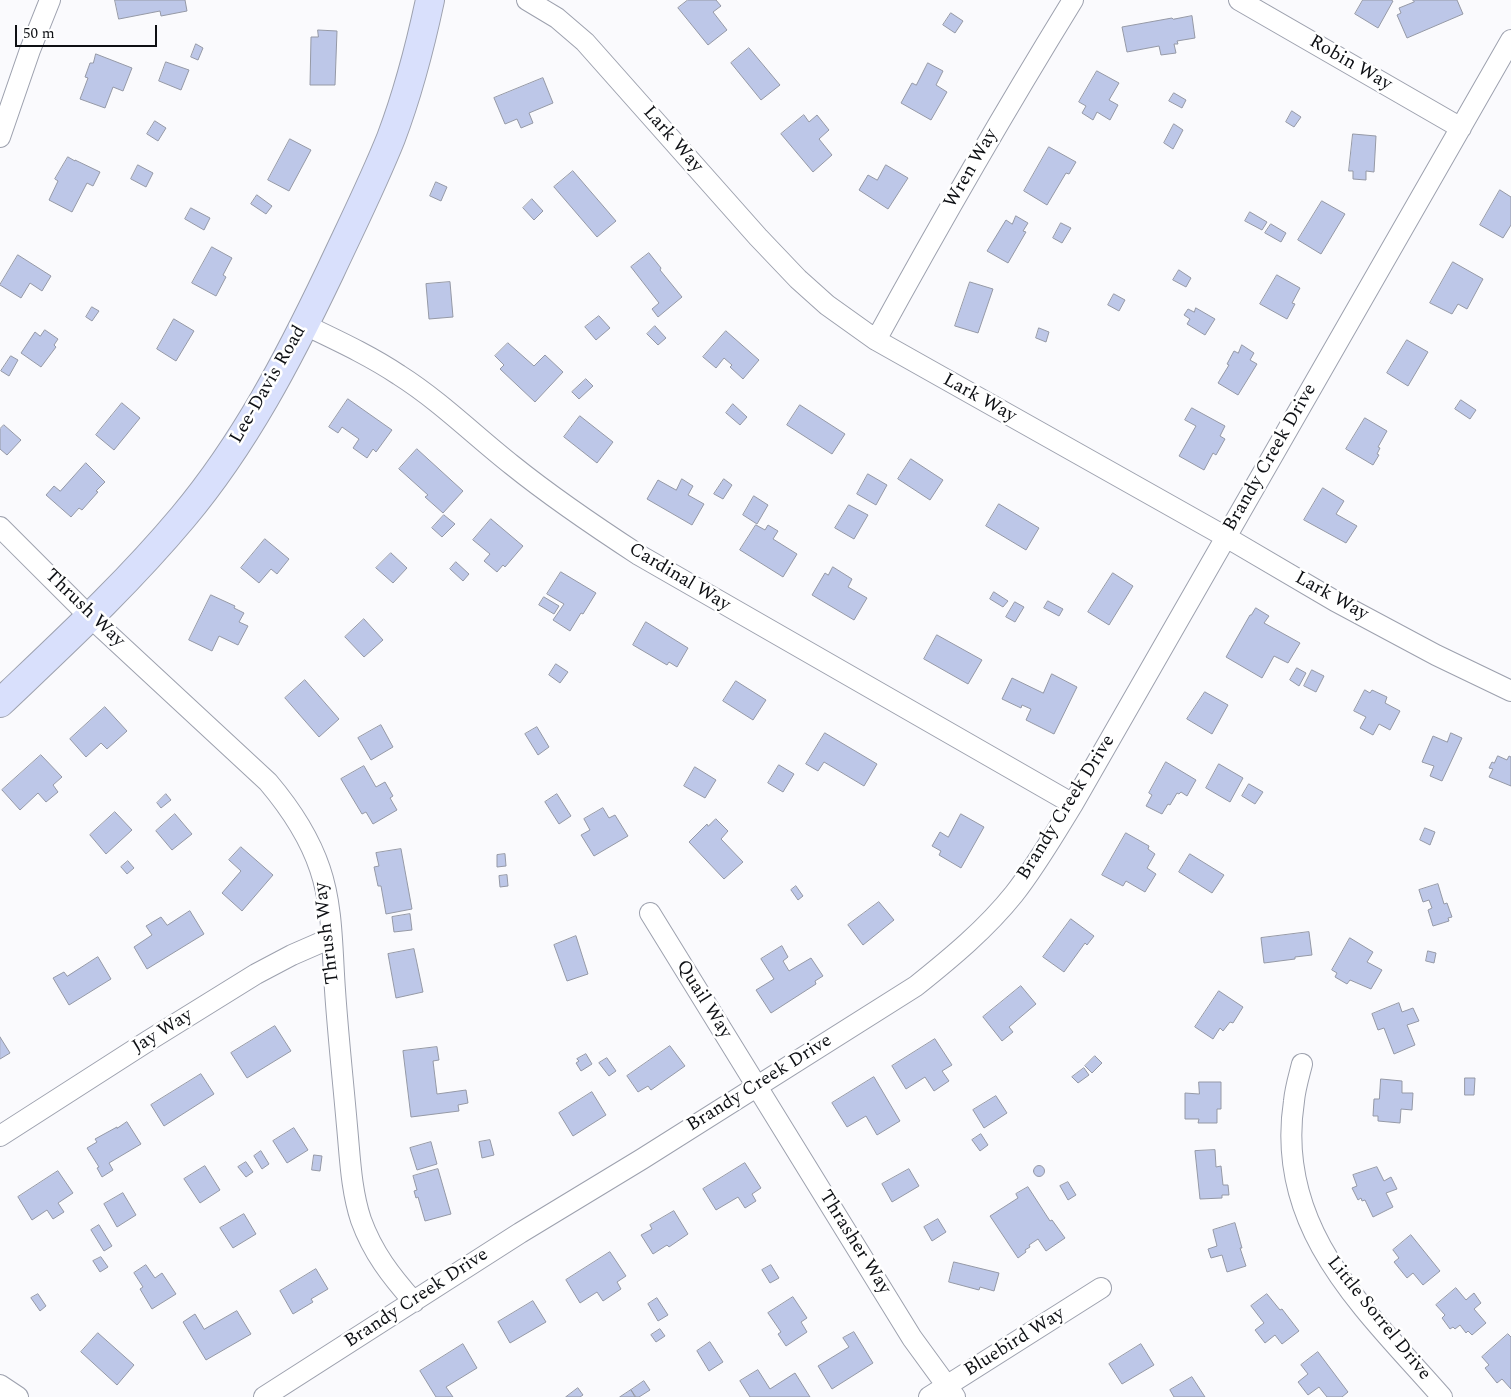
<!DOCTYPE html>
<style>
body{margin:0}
#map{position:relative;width:1511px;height:1397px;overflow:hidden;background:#fafafd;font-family:Spectral,serif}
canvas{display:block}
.scale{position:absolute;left:15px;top:25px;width:142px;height:22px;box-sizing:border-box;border:2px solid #0e1014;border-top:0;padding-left:6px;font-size:15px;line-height:18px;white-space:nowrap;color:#0e1014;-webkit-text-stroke:4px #fff;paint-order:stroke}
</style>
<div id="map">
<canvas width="1511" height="1397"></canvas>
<div class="scale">50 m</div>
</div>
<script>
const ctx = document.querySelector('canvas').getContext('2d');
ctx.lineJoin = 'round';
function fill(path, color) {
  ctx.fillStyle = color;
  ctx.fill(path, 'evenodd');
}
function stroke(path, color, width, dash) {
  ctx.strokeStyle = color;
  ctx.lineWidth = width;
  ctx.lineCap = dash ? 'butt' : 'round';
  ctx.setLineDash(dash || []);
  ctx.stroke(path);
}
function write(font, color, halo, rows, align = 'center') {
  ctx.font = font + ' Spectral,serif';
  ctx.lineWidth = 5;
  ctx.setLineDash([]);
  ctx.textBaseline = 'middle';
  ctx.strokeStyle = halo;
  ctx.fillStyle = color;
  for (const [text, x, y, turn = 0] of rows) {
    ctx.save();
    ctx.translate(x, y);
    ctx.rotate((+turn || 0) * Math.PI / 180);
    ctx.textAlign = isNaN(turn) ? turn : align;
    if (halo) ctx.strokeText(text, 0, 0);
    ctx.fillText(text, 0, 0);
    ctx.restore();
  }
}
const building = new Path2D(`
 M 115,0 L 185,0 L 187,11 L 161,16 L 160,11 L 119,19 Z
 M 688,0 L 716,0 L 721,6 L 713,12 L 727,30 L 708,45 L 678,8 Z
 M 1363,0 L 1391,0 L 1393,1 L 1378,28 L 1355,14 Z
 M 1413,0 L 1457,0 L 1463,14 L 1407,38 L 1397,15 L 1401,13 L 1399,8 L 1414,2 Z
 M 951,13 L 963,21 L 955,33 L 943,25 Z
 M 1192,16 L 1195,38 L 1177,41 L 1178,44 L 1174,44 L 1176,53 L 1161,55 L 1159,46 L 1127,52 L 1122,27 L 1172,18 L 1173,19 Z
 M 318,30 L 337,31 L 335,85 L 310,85 L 311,37 L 318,37 Z
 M 196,44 L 203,48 L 198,60 L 191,57 Z
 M 749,48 L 780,85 L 761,100 L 731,63 Z
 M 96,54 L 132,68 L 123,91 L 113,87 L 105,108 L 80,99 L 88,78 L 85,77 L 90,63 L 93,63 Z
 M 166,62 L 189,70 L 181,90 L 159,81 Z
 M 928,63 L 943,71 L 936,85 L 947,92 L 931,120 L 901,103 L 912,83 L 916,85 Z
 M 1097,71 L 1119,83 L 1109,100 L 1118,105 L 1110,120 L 1097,112 L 1093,120 L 1082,113 L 1086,106 L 1079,102 Z
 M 543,78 L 553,103 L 529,113 L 533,123 L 521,128 L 517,119 L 505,124 L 494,98 Z
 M 1174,93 L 1186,100 L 1182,108 L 1169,101 Z
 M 1292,111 L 1301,117 L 1294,127 L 1286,122 Z
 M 804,115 L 809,122 L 817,115 L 829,130 L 819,139 L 832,155 L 813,172 L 781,134 Z
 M 155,121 L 166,128 L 158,141 L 147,134 Z
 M 1174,124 L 1183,130 L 1173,149 L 1164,143 Z
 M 1353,134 L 1376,136 L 1374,172 L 1366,171 L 1366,180 L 1353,179 L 1353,171 L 1349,171 Z
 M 290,139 L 311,150 L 289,191 L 268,180 Z
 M 1049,147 L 1076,162 L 1069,174 L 1066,173 L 1047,205 L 1024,191 Z
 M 68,157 L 75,161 L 75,160 L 100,172 L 93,186 L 87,183 L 72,212 L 49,200 L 58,181 L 55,179 Z
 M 138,165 L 153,173 L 146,187 L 131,179 Z
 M 886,165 L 908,178 L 888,209 L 859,190 L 868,175 L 877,180 Z
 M 573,171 L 616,221 L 597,237 L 554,187 Z
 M 436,182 L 447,187 L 441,201 L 430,196 Z
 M 1500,190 L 1511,197 L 1511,225 L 1503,238 L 1480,225 Z
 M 257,195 L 272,206 L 266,214 L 251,204 Z
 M 532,199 L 543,211 L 534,220 L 523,208 Z
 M 1322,201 L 1345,214 L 1321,254 L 1298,240 Z
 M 191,208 L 210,218 L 204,230 L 185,219 Z
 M 1250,212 L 1267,222 L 1262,230 L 1245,221 Z
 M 1016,216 L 1028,223 L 1023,231 L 1026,232 L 1008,263 L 987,251 L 1006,220 L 1012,224 Z
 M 1061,223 L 1071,228 L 1062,243 L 1053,238 Z
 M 1271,224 L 1286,233 L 1281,242 L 1265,233 Z
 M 212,247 L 232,258 L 223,275 L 226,277 L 216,296 L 192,283 Z
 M 649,253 L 661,268 L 660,270 L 682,297 L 658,317 L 652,309 L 659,303 L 631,267 Z
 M 18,255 L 51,276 L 42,291 L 30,283 L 21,298 L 0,285 Z
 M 1453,262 L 1483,279 L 1467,309 L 1458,304 L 1452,314 L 1430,303 Z
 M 1179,270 L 1191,278 L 1186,287 L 1173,280 Z
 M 1277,275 L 1300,288 L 1292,303 L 1295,304 L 1287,319 L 1260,304 Z
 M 450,282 L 453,317 L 429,319 L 426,284 Z
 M 970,282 L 993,289 L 978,333 L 955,326 Z
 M 1114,294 L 1125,300 L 1119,311 L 1108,305 Z
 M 92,307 L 99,311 L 92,321 L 86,317 Z
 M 1196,308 L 1215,319 L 1205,335 L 1187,324 L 1190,319 L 1184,315 L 1188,309 L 1194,312 Z
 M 599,316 L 610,328 L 596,340 L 585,327 Z
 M 174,319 L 194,331 L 176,361 L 157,349 Z
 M 655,326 L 666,338 L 658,345 L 647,334 Z
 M 1039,328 L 1049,332 L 1046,342 L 1036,338 Z
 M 45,330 L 58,339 L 54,345 L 56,347 L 41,367 L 21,353 L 35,332 L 40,336 Z
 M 726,331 L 759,360 L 743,379 L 730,367 L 732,365 L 724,358 L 716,368 L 703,357 Z
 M 1407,340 L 1428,352 L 1408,386 L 1387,373 Z
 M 508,343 L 534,366 L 545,355 L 563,372 L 535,402 L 500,369 L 504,365 L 495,356 Z
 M 1242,345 L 1254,353 L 1250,360 L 1257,364 L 1238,395 L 1218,383 L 1229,365 L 1227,364 L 1234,351 L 1238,353 Z
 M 11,356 L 18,360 L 9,376 L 1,371 Z
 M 586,379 L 593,386 L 579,399 L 572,392 Z
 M 348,399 L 392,430 L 376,452 L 373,449 L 367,458 L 353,448 L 359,439 L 342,427 L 338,433 L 329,427 Z
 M 1461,400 L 1476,410 L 1470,419 L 1455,409 Z
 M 122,403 L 140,418 L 114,450 L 96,435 Z
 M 733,404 L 747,417 L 740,425 L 726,413 Z
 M 800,405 L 845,434 L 832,454 L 787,425 Z
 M 1192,408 L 1225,426 L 1220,436 L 1225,439 L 1216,455 L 1213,453 L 1204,470 L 1179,456 L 1196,426 L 1185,420 Z
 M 580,416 L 613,442 L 597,463 L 564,437 Z
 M 1365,418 L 1387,431 L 1378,447 L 1380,448 L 1377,454 L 1379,455 L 1373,465 L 1346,449 Z
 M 4,425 L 21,440 L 7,455 L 0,449 L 0,429 Z
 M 417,449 L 463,491 L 443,513 L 425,497 L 428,495 L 399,469 Z
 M 911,459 L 943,480 L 930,500 L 898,479 Z
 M 86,463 L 105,482 L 96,491 L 98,492 L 82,510 L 79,508 L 71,517 L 46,495 L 54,486 L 60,491 Z
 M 868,474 L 887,485 L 876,505 L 857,494 Z
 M 682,479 L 693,486 L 688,495 L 704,504 L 692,525 L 647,499 L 658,480 L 676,490 Z
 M 724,479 L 732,485 L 723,499 L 714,494 Z
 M 1323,488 L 1344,501 L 1336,514 L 1357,526 L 1346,543 L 1304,520 Z
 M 754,496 L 768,505 L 757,524 L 743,515 Z
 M 999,504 L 1039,528 L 1026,550 L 986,526 Z
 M 849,505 L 868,515 L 854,539 L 835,528 Z
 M 444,515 L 455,524 L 442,537 L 432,528 Z
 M 491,519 L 523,546 L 505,567 L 503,565 L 497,572 L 484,561 L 490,554 L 473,540 Z
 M 756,525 L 765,530 L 768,525 L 778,531 L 773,539 L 797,554 L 783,577 L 740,550 Z
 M 265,539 L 289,559 L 277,574 L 271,569 L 259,583 L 241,568 Z
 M 391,553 L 407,568 L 393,583 L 376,568 Z
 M 456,562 L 469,574 L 463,581 L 450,569 Z
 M 833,567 L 852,579 L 848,587 L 867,598 L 854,620 L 812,595 L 825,573 L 828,575 Z
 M 561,572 L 596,593 L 583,614 L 581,613 L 570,631 L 553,620 L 564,604 L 547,594 Z
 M 1113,573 L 1133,586 L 1109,625 L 1088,612 Z
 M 994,592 L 1008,601 L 1003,607 L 990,599 Z
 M 211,595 L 235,606 L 234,608 L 244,613 L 239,622 L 248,626 L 238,645 L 219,636 L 212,651 L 189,640 Z
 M 544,597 L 559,606 L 554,614 L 539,605 Z
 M 1048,601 L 1063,609 L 1059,616 L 1044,608 Z
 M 1015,602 L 1024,607 L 1015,622 L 1006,617 Z
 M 1256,608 L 1269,616 L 1264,623 L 1300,643 L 1288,663 L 1274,656 L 1262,678 L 1226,657 L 1250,615 L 1251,615 Z
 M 364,619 L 383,640 L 364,657 L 345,637 Z
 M 646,622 L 688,648 L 677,667 L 669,662 L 667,665 L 633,645 Z
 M 937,635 L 982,660 L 968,684 L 924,659 Z
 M 556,664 L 568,672 L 560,683 L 549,675 Z
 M 1297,668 L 1306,673 L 1299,686 L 1290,680 Z
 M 1312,670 L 1324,676 L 1316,692 L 1304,686 Z
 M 1052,674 L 1077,687 L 1054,734 L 1026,720 L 1031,709 L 1022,705 L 1021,708 L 1002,699 L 1012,678 L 1043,693 Z
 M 305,680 L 339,719 L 319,737 L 285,698 Z
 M 736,681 L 766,700 L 753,720 L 723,701 Z
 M 1365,690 L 1370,693 L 1372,690 L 1387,697 L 1385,703 L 1400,711 L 1390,730 L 1379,724 L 1373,735 L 1360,728 L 1366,717 L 1354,711 Z
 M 1205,692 L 1228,705 L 1212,734 L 1187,719 Z
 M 105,707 L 127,731 L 107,749 L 101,743 L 86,757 L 70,739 Z
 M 381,725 L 393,747 L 371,760 L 358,738 Z
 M 537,727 L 549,747 L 538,755 L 525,734 Z
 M 825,733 L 877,764 L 864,786 L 824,762 L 818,771 L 806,764 Z
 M 1451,733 L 1462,738 L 1442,781 L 1430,776 L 1434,766 L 1422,762 L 1433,736 L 1447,742 Z
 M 41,755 L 62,777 L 53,785 L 58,792 L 46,802 L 38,793 L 20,810 L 2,790 Z
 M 1498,756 L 1507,760 L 1509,756 L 1511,757 L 1511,786 L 1489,777 L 1493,769 L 1489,768 L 1492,762 L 1494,763 Z
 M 1166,762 L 1196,780 L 1187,796 L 1181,792 L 1179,794 L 1177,793 L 1170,805 L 1168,804 L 1162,814 L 1146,806 L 1152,795 L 1149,793 Z
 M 1219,764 L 1243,778 L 1230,802 L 1206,788 Z
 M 779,765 L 794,774 L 783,792 L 768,783 Z
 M 364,766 L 376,787 L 385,782 L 393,796 L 390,798 L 397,810 L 373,824 L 366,812 L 362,814 L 341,779 Z
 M 695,767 L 716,780 L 705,798 L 684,786 Z
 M 1249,784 L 1263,792 L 1255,804 L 1242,796 Z
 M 166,794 L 171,800 L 161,808 L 157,803 Z
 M 557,794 L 571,816 L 559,824 L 545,802 Z
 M 603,808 L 609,818 L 615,815 L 628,836 L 594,856 L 581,835 L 590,830 L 584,819 Z
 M 115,812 L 132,830 L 106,854 L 90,835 Z
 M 175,814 L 192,834 L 172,850 L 156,831 Z
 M 961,814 L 984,827 L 961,868 L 939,855 L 941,851 L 932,846 L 940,832 L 948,837 Z
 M 716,819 L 728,831 L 721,839 L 743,862 L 724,879 L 689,842 L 707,824 L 708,826 Z
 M 1425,828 L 1435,832 L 1430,845 L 1420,840 Z
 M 1126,833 L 1149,846 L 1148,849 L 1155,854 L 1147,868 L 1156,874 L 1145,892 L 1126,881 L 1123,886 L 1102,875 Z
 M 241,847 L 273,875 L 242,911 L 222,893 L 241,871 L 229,860 Z
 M 401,849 L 412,909 L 386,914 L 381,886 L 378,886 L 374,867 L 379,866 L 376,853 Z
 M 505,854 L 506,866 L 497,867 L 497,855 Z
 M 1190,854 L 1224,875 L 1212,893 L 1179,872 Z
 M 128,861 L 134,868 L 127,874 L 121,867 Z
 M 507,875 L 508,886 L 500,887 L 499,876 Z
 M 1438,884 L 1444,904 L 1447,903 L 1452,917 L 1448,918 L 1449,921 L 1433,926 L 1428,910 L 1432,908 L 1429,900 L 1423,902 L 1419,890 Z
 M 796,886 L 803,896 L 798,900 L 791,890 Z
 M 879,902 L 894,920 L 863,945 L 848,925 Z
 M 190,911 L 204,934 L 147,969 L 134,947 L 152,935 L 146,926 L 161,917 L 167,925 Z
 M 410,914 L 412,930 L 394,932 L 392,917 Z
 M 1071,919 L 1094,936 L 1087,945 L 1085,943 L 1064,972 L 1043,957 Z
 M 1309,932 L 1312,955 L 1295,957 L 1295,959 L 1264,963 L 1261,938 Z
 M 576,936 L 588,974 L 567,981 L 554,945 Z
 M 1350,938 L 1373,952 L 1367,962 L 1382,970 L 1371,989 L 1350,980 L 1347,984 L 1335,977 L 1337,973 L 1332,970 Z
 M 782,946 L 788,957 L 783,961 L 789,971 L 811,958 L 823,976 L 815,981 L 816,984 L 771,1013 L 756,990 L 774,979 L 761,959 Z
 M 414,949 L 423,992 L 396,998 L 388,954 Z
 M 1428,951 L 1436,953 L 1434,963 L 1426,961 Z
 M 98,957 L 111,979 L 69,1005 L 53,978 L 64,972 L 67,976 Z
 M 1021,986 L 1036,1004 L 1009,1027 L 1013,1032 L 1002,1041 L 983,1017 Z
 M 1219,991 L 1243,1007 L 1233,1023 L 1230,1022 L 1223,1031 L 1220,1028 L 1213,1039 L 1195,1027 Z
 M 1399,1003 L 1402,1012 L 1413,1008 L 1419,1021 L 1407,1025 L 1415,1045 L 1394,1054 L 1384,1028 L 1378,1030 L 1372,1014 Z
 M 275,1026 L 291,1051 L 247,1078 L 231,1053 Z
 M 0,1037 L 10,1053 L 0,1059 Z
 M 935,1039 L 952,1065 L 942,1071 L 949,1081 L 934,1091 L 925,1077 L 906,1089 L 892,1066 Z
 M 670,1046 L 685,1066 L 651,1090 L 648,1086 L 638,1092 L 627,1076 Z
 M 437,1047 L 439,1060 L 433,1061 L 437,1094 L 466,1090 L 468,1103 L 458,1105 L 459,1111 L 411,1117 L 403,1051 Z
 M 586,1054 L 592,1064 L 581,1071 L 576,1063 L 579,1061 L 577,1059 Z
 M 1095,1056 L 1102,1063 L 1092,1073 L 1085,1066 Z
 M 607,1058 L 616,1071 L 609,1076 L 599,1063 Z
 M 1084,1068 L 1089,1075 L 1078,1083 L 1072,1077 Z
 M 201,1074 L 214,1094 L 164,1126 L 151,1105 Z
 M 874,1077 L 900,1121 L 877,1135 L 866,1116 L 847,1127 L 832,1103 Z
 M 1465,1078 L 1475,1078 L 1474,1095 L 1465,1095 Z
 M 1381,1079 L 1402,1081 L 1402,1093 L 1413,1093 L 1412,1110 L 1401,1109 L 1400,1123 L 1378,1121 L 1378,1116 L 1373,1116 L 1374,1099 L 1379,1099 Z
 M 1199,1082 L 1221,1082 L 1221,1109 L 1217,1109 L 1217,1123 L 1198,1123 L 1199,1119 L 1185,1119 L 1185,1093 L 1199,1094 Z
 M 592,1092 L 606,1115 L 573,1136 L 559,1113 Z
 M 996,1096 L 1007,1113 L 984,1128 L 973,1110 Z
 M 127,1122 L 141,1144 L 109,1163 L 113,1170 L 102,1177 L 97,1168 L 99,1167 L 87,1148 L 97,1142 L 95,1139 L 117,1127 L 117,1128 Z
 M 294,1128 L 308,1150 L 287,1163 L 273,1141 Z
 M 981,1134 L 988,1145 L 980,1151 L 972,1140 Z
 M 490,1140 L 494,1155 L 482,1158 L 479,1142 Z
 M 431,1142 L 437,1164 L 417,1170 L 410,1148 Z
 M 1215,1150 L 1216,1167 L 1221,1166 L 1223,1185 L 1228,1185 L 1229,1195 L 1222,1195 L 1222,1198 L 1200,1199 L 1195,1151 Z
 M 261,1151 L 269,1164 L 262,1169 L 254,1156 Z
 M 314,1155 L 322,1156 L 320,1171 L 312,1170 Z
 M 246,1162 L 253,1172 L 246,1177 L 238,1167 Z
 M 745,1163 L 761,1188 L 752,1194 L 756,1201 L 745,1208 L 738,1197 L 716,1210 L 703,1189 Z
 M1033.5 1171a5.5 5.5 0 1 1 11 0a5.5 5.5 0 1 1-11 0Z
 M 205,1166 L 220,1190 L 200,1203 L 184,1179 Z
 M 1377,1167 L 1384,1181 L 1391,1177 L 1397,1189 L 1386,1193 L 1393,1207 L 1373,1217 L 1365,1200 L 1362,1201 L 1361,1198 L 1358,1200 L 1352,1188 L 1357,1186 L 1353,1175 Z
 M 438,1169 L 451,1214 L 425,1221 L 418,1197 L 416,1198 L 414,1191 L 417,1190 L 413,1176 Z
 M 909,1169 L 919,1186 L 892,1202 L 882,1184 Z
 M 58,1171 L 73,1193 L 58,1203 L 64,1212 L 53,1219 L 47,1210 L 32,1220 L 18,1197 Z
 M 1068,1182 L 1076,1195 L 1068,1200 L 1060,1186 Z
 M 1028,1187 L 1050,1221 L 1052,1220 L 1065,1238 L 1046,1251 L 1038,1239 L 1029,1245 L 1030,1247 L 1025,1250 L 1026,1252 L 1018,1258 L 990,1216 L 1018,1198 L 1016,1194 Z
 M 123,1193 L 136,1215 L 117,1227 L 104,1204 Z
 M 674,1211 L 688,1234 L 669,1247 L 667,1245 L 653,1254 L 641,1235 L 652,1229 L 650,1225 Z
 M 244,1214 L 256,1234 L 233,1248 L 220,1228 Z
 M 938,1219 L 946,1232 L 932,1241 L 924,1227 Z
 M 1235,1223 L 1242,1248 L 1240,1248 L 1246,1266 L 1227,1272 L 1222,1255 L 1211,1258 L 1208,1249 L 1217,1246 L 1213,1230 Z
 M 99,1225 L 112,1246 L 104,1251 L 91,1230 Z
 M 1411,1235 L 1440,1271 L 1423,1285 L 1413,1273 L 1407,1278 L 1394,1262 L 1399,1258 L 1393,1250 Z
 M 610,1252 L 626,1276 L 617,1282 L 621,1289 L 603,1301 L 597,1292 L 580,1303 L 566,1280 Z
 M 101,1257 L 108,1267 L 100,1272 L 93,1261 Z
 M 954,1262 L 999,1273 L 994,1291 L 980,1287 L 979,1290 L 949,1282 Z
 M 146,1265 L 155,1278 L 162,1273 L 176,1294 L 152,1309 L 140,1289 L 143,1287 L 134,1273 Z
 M 771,1265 L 779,1278 L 770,1283 L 762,1270 Z
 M 316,1269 L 328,1289 L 311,1299 L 313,1302 L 293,1314 L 280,1291 Z
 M 1456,1288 L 1466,1300 L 1474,1293 L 1481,1303 L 1474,1309 L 1486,1323 L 1472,1335 L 1468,1331 L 1466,1333 L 1460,1325 L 1455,1329 L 1453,1327 L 1450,1329 L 1442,1318 L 1445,1315 L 1436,1305 Z
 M 38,1294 L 46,1306 L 40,1311 L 31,1298 Z
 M 1267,1294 L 1280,1310 L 1282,1309 L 1299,1331 L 1282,1344 L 1275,1335 L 1265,1343 L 1255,1330 L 1264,1323 L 1251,1306 Z
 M 793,1297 L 807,1318 L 801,1322 L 807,1332 L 786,1346 L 778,1334 L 781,1332 L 768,1313 Z
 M 657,1298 L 668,1315 L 658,1321 L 648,1304 Z
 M 533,1301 L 546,1322 L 510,1343 L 498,1322 Z
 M 237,1311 L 251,1334 L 206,1360 L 183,1322 L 195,1314 L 204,1329 Z
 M 660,1329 L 665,1336 L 656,1342 L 651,1335 Z
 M 854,1332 L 873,1363 L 832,1389 L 818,1366 L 849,1347 L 843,1338 Z
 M 98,1333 L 134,1365 L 117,1385 L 81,1352 Z
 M 1508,1334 L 1511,1337 L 1511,1389 L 1502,1379 L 1497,1383 L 1485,1368 L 1489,1365 L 1482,1357 Z
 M 710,1342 L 723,1362 L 709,1371 L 697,1351 Z
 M 463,1344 L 477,1368 L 446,1387 L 453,1397 L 436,1397 L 420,1371 Z
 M 1141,1344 L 1154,1365 L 1122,1384 L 1109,1364 Z
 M 1318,1352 L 1348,1392 L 1342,1397 L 1327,1397 L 1319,1387 L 1308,1395 L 1298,1382 L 1308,1374 L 1301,1365 Z
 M 758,1370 L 770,1389 L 795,1373 L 810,1397 L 750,1397 L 740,1381 Z
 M 1192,1377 L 1205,1397 L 1174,1397 L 1170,1390 Z
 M 644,1381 L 650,1390 L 639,1397 L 636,1397 L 631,1390 Z
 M 578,1388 L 583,1395 L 580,1397 L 566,1397 Z
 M 631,1390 L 635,1397 L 620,1397 Z`);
fill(building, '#bdc7e8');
stroke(building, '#9599a6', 1);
const minor = new Path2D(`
 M 527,0 L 557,18 L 585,42 L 758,237 L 798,279 L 827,305 L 876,340 L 1226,537 L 1335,601 L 1436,655 L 1511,691
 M 1239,0 L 1461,128
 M 0,137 L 30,50 L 50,0
 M 305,325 C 336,340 369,355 399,375 C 440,401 474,435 512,465 C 553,498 596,527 639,555 L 1073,804
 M 876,340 C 939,225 1004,112 1073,0
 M 0,527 L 90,617 L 268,782 C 290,808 309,836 320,869 C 333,907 332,950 335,990 C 338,1035 343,1080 347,1126 C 350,1157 351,1190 361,1220 C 373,1253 391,1276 414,1302
 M 650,913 L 912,1338 L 955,1397
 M 1302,1064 C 1299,1076 1295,1089 1294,1101 C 1274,1230 1366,1310 1442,1397
 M 0,1136 L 148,1041 L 256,974 L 292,955 L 331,938
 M 0,1385 L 18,1397
 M 264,1397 L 520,1233 L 642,1159 L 916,986 C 951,958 986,929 1014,894 C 1036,866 1054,835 1073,804 L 1511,40
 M 929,1397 L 1101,1288`);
const secondary = new Path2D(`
 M 0,703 C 63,643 127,584 183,517 C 245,443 289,358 330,272 C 351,227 373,183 391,138 C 408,93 420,47 430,0`);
stroke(minor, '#9da1ae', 22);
stroke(secondary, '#9da1ae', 30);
stroke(minor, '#fff', 20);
stroke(secondary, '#d9e0fc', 28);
write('19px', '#0e1014', '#fff', [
 ["Robin Way",1350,64,30],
 ["Lark Way",672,140,49],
 ["Wren Way",972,169,-60],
 ["Lee-Davis Road",269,385,-60],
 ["Lark Way",979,399,29],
 ["Brandy Creek Drive",1271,458,-60],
 ["Cardinal Way",679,578,31],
 ["Lark Way",1331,597,29],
 ["Thrush Way",84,609,44],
 ["Brandy Creek Drive",1067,808,-58],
 ["Thrush Way",328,933,-97],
 ["Quail Way",703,1000,58],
 ["Jay Way",163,1032,-32],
 ["Brandy Creek Drive",760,1084,-32],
 ["Thrasher Way",854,1243,58],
 ["Brandy Creek Drive",417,1299,-33],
 ["Little Sorrel Drive",1378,1319,51],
 ["Bluebird Way",1015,1343,-32]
]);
</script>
